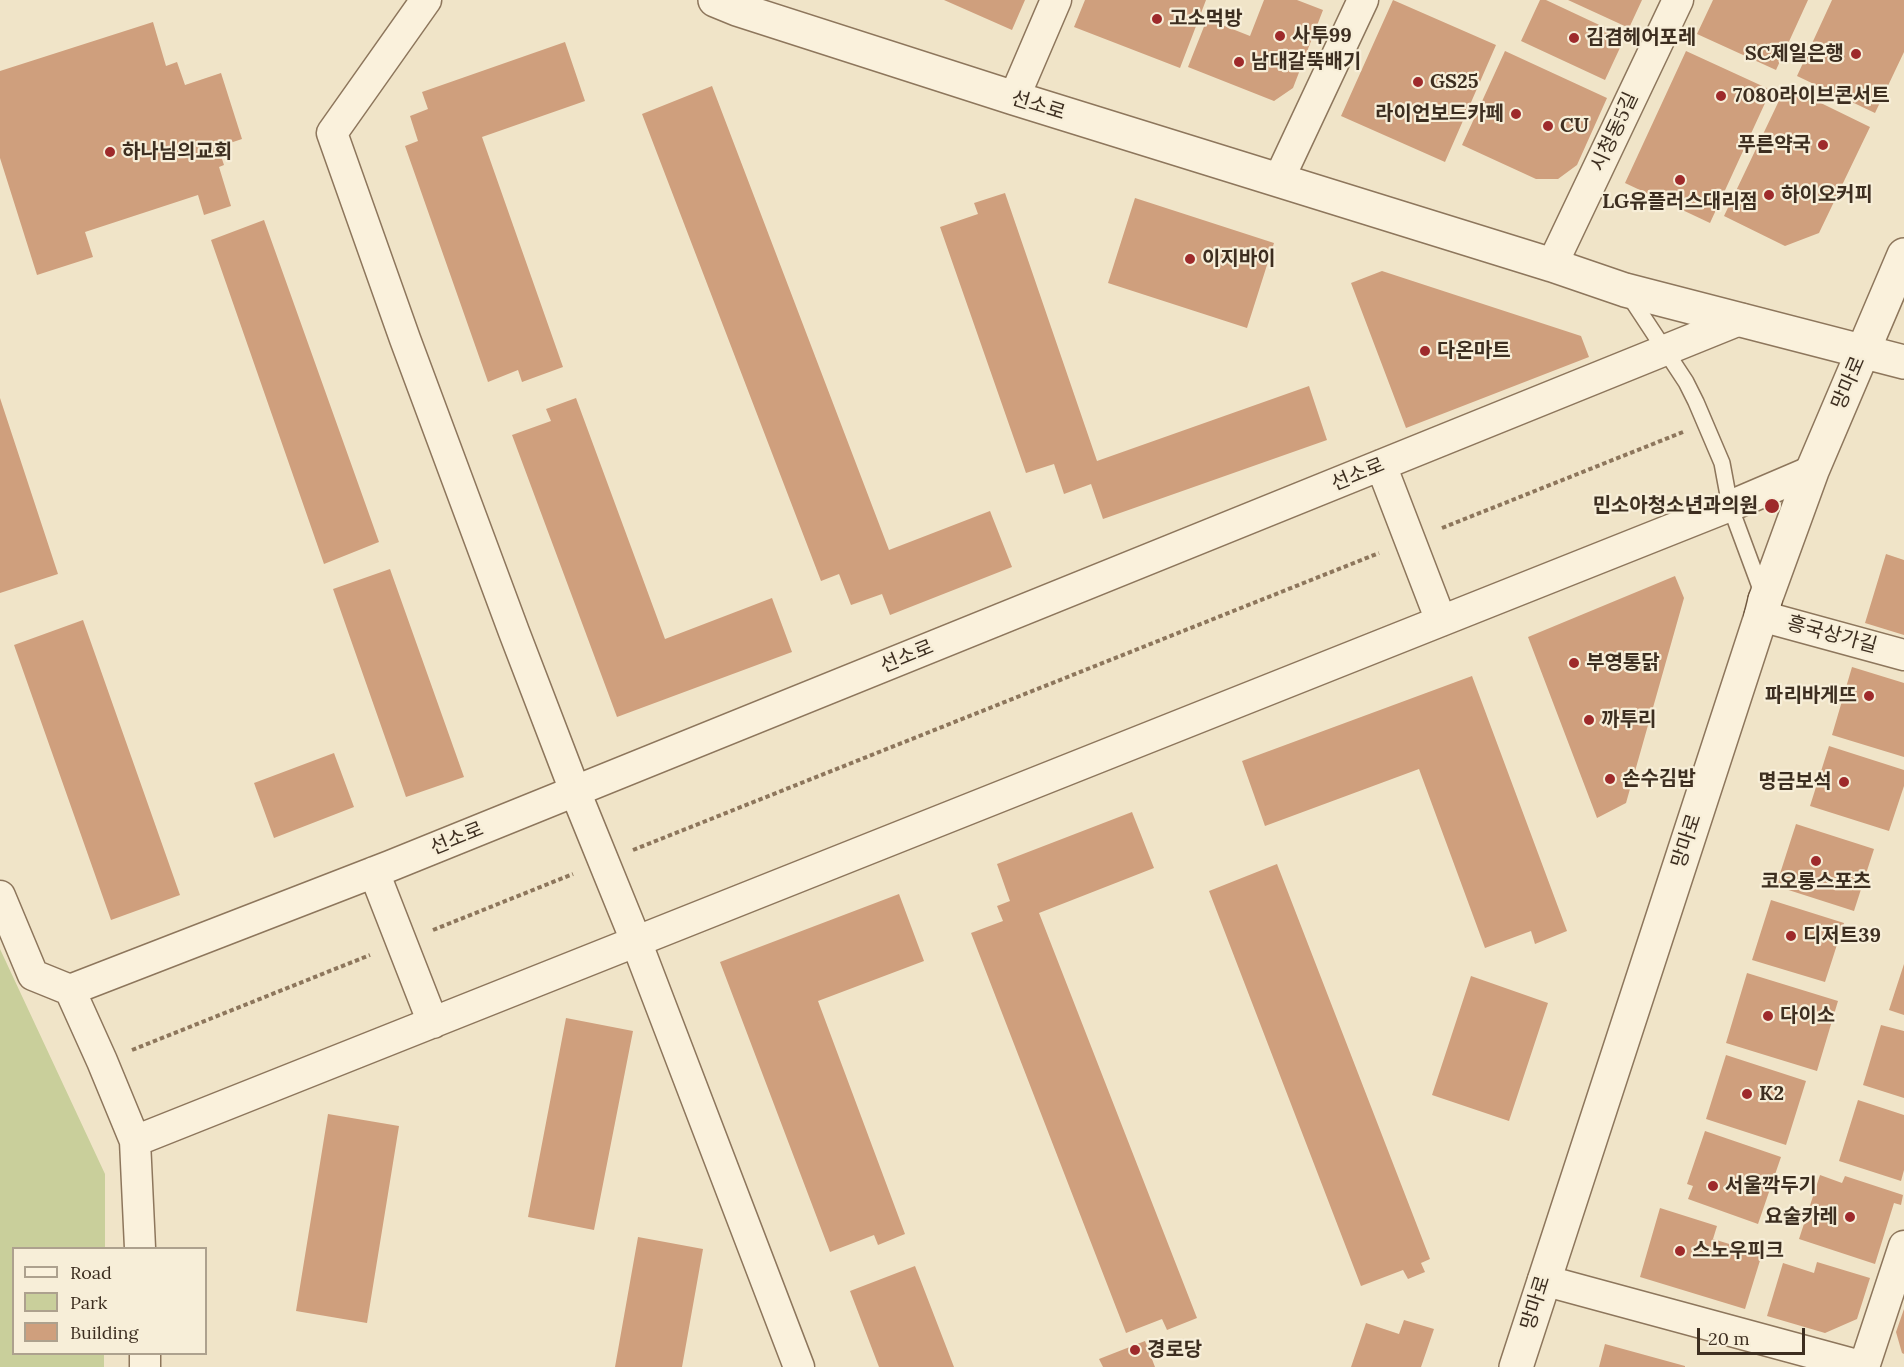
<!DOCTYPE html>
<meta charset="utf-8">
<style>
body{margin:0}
#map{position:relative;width:1904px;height:1367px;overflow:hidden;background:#f0e4c8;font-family:Lora,serif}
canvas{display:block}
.legend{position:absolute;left:12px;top:1247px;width:195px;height:108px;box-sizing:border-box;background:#f7eed8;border:2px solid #ada18e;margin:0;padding:8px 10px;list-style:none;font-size:18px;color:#3d2e20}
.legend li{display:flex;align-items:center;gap:12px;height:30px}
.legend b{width:30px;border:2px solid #ada18e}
.scale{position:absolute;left:1697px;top:1328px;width:108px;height:27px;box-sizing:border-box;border:3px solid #3d2e20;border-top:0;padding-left:8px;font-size:18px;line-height:21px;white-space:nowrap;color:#3d2e20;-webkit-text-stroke:4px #f7eed8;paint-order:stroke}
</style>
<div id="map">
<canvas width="1904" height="1367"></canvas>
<ul class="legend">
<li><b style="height:8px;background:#faf1dc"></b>Road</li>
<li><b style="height:16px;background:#c9cf9b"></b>Park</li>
<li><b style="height:16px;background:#cf9f7d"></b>Building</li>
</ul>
<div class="scale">20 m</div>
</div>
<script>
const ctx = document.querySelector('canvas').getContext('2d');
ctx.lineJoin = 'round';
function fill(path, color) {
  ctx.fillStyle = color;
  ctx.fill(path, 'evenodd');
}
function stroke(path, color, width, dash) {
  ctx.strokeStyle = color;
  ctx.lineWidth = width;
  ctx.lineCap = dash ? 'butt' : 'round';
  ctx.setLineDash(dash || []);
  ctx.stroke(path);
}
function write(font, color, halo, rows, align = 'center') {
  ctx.font = font + ' Lora,"Noto Sans KR",serif';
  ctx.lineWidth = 4.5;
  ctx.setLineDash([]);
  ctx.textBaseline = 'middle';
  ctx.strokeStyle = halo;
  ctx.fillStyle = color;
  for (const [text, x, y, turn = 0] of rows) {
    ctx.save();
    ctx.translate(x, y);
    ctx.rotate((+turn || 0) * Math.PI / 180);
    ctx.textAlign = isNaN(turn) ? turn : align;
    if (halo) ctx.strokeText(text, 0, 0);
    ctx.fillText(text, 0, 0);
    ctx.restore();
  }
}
fill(new Path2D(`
 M 0,949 L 105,1174 L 105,1248 L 14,1248 L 14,1354 L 104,1354 L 104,1367 L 0,1367 Z`), '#c9cf9b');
fill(new Path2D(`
 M 944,0 L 1025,0 L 1012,30 Z
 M 1085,0 L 1206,0 L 1180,68 L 1074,27 Z
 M 1264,0 L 1297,0 L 1323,10 L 1293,88 L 1274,101 L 1188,67 L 1207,19 L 1250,36 Z
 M 1393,0 L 1496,45 L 1445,162 L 1341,116 Z
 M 1540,0 L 1546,0 L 1625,37 L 1605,80 L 1521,41 Z
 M 1568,0 L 1642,0 L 1629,28 Z
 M 1713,0 L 1808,0 L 1776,70 L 1697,34 Z
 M 1832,0 L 1904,0 L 1904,52 L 1875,113 L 1797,76 Z
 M 153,22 L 166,66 L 177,62 L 185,85 L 221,73 L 242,139 L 218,147 L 224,165 L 219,167 L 231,206 L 204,215 L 198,195 L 85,232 L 93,257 L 37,275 L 0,158 L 0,71 Z
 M 565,42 L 585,101 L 482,137 L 563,367 L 522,382 L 518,370 L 488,382 L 405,146 L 418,141 L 410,116 L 428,109 L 422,92 Z
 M 1505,51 L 1607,98 L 1577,165 L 1558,179 L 1536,179 L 1462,145 Z
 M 1686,51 L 1771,90 L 1710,223 L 1625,183 Z
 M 712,86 L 889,550 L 990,511 L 1012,567 L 890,615 L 882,594 L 851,605 L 839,574 L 821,581 L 642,114 Z
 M 1786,86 L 1870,127 L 1819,233 L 1785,246 L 1724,216 Z
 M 1005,193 L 1097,461 L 1309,386 L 1327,440 L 1103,519 L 1091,484 L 1064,494 L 1054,464 L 1026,473 L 940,227 L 978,214 L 974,203 Z
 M 1135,198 L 1274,243 L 1247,328 L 1108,283 Z
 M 264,220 L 379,542 L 324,564 L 211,240 Z
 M 1382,271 L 1581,336 L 1589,357 L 1406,428 L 1351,283 Z
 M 0,398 L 58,574 L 0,593 Z
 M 576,398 L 665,639 L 772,598 L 792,652 L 617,717 L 512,435 L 551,421 L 546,409 Z
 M 1886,554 L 1904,560 L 1904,635 L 1865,623 Z
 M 390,569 L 464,777 L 406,797 L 333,589 Z
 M 1675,576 L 1684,598 L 1626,803 L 1597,818 L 1528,637 Z
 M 83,620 L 180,895 L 111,920 L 14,645 Z
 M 1852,667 L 1904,683 L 1904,757 L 1832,735 Z
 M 1472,676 L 1567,931 L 1535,944 L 1531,931 L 1485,948 L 1419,769 L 1265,826 L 1242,761 Z
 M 1829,746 L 1904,770 L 1904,786 L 1889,831 L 1810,806 Z
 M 334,753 L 354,807 L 274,838 L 254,783 Z
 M 1132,812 L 1154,868 L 1039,913 L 1197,1318 L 1167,1330 L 1162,1319 L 1126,1333 L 971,933 L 1003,921 L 997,906 L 1010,901 L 997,864 Z
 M 1796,824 L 1874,849 L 1854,911 L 1776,886 Z
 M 1277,864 L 1430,1259 L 1421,1263 L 1425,1272 L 1408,1279 L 1403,1270 L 1361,1286 L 1209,891 Z
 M 899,894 L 924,961 L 818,1001 L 905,1234 L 878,1245 L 874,1235 L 830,1252 L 720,962 Z
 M 1771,900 L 1844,923 L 1825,982 L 1752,960 Z
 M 1904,964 L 1904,1015 L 1889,1010 Z
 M 1747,973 L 1838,1001 L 1817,1071 L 1726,1043 Z
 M 1471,976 L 1548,1003 L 1509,1121 L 1432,1095 Z
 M 566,1018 L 633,1031 L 594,1230 L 528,1217 Z
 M 1881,1025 L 1904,1031 L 1904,1098 L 1863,1085 Z
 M 1726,1055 L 1806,1081 L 1786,1145 L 1706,1119 Z
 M 1858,1100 L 1904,1115 L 1904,1170 L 1901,1181 L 1839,1161 Z
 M 328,1114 L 399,1126 L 367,1323 L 296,1311 Z
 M 1705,1131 L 1781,1157 L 1758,1224 L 1688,1199 L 1693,1186 L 1687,1184 Z
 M 1820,1175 L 1842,1183 L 1845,1176 L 1903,1195 L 1901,1205 L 1894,1203 L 1875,1264 L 1799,1239 Z
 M 1660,1208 L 1717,1226 L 1713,1239 L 1762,1254 L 1745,1309 L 1640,1277 Z
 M 638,1237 L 703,1249 L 682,1367 L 615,1367 Z
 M 1817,1262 L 1870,1278 L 1857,1319 L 1825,1333 L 1767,1316 L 1783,1263 L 1814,1273 Z
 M 915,1266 L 954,1367 L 879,1367 L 850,1291 Z
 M 1904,1309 L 1904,1354 L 1902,1353 L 1896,1332 Z
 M 1404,1320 L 1434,1329 L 1421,1367 L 1351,1367 L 1366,1323 L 1399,1334 Z
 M 1145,1341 L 1155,1367 L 1103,1367 L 1099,1359 Z
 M 1605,1344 L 1685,1366 L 1685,1367 L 1599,1367 Z`), '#cf9f7d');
const service = new Path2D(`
 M 1628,294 L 1686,382 L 1696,402 L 1722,463 L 1730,506 L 1763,595`);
const minor = new Path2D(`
 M 426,0 L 332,133 L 405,339 L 514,632 L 575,791 L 636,941 L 799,1367
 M 1014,98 L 1056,0
 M 1279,179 L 1363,0
 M 1552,265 L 1678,0
 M 1381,465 L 1441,621
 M 1761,616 L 1904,655
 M 374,872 L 433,1023
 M 0,896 L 33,975 L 70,990 L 102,1061 L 135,1141 L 140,1248
 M 70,990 L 390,866 L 1742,319
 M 135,1141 L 1730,506 L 1812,471
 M 1543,1280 L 1864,1367
 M 145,1354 L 145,1367
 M 1864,1367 L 1904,1246`);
const tertiary = new Path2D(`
 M 715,0 L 737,9 L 1014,98 L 1552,265 L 1625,290 L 1904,362
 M 1765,600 L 1812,471 L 1904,255
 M 1516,1367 L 1761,616`);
const secondary = new Path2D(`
 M 1761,616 L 1765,600`);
stroke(service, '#8d765c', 18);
stroke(minor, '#8d765c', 33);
stroke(tertiary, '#8d765c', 36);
stroke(secondary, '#6f573f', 36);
stroke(new Path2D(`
 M 1442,528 L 1683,432
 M 633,850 L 1379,553
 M 433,930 L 573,874
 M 132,1050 L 370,955`), '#8d765c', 4, [4.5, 3]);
stroke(service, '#faf1dc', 15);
stroke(minor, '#faf1dc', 30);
stroke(tertiary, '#faf1dc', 33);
stroke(secondary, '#faf1dc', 33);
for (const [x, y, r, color] of [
 [1157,19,6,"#9e2a2b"],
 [1280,36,6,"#9e2a2b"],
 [1574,38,6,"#9e2a2b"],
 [1856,54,6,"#9e2a2b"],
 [1239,62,6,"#9e2a2b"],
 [1418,82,6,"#9e2a2b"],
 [1721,96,6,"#9e2a2b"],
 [1516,114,6,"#9e2a2b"],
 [1548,126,6,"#9e2a2b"],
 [1823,145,6,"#9e2a2b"],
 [110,152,6,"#9e2a2b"],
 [1680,180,6,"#9e2a2b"],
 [1769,195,6,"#9e2a2b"],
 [1190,259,6,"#9e2a2b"],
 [1425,351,6,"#9e2a2b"],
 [1772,506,8,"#9e2a2b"],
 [1574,663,6,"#9e2a2b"],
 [1869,696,6,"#9e2a2b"],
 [1589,720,6,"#9e2a2b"],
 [1610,779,6,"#9e2a2b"],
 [1844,782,6,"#9e2a2b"],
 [1816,861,6,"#9e2a2b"],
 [1791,936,6,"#9e2a2b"],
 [1768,1016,6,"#9e2a2b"],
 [1747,1094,6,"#9e2a2b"],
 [1713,1186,6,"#9e2a2b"],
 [1850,1217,6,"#9e2a2b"],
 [1680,1251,6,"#9e2a2b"],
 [1135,1350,6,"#9e2a2b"]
]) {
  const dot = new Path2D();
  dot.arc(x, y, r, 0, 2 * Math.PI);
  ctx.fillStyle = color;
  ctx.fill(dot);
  stroke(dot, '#f7eed8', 2);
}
write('bold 20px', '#3d2e20', '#f7eed8', [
 ["고소먹방",1169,19],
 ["사투99",1292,36],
 ["김겸헤어포레",1586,38],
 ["SC제일은행",1844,54,"right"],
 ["남대갈뚝배기",1251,62],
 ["GS25",1430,82],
 ["7080라이브콘서트",1733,96],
 ["라이언보드카페",1504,114,"right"],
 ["CU",1560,126],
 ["푸른약국",1811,145,"right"],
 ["하나님의교회",122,152],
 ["하이오커피",1781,195],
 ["LG유플러스대리점",1680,202,"center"],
 ["이지바이",1202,259],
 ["다온마트",1437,351],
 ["민소아청소년과의원",1758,506,"right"],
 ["부영통닭",1586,663],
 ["파리바게뜨",1857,696,"right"],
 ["까투리",1601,720],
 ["손수김밥",1622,779],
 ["명금보석",1832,782,"right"],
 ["코오롱스포츠",1816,882,"center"],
 ["디저트39",1803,936],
 ["다이소",1780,1016],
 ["K2",1759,1094],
 ["서울깍두기",1725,1186],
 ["요술카레",1838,1217,"right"],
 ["스노우피크",1692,1251],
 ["경로당",1147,1350]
], 'left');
write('20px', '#3d2e20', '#f7eed8', [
 ["선소로",1038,106,17],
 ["시청동5길",1615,132,-65],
 ["망마로",1849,383,-67],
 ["선소로",1358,475,-22],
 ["흥국상가길",1832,635,15],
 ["선소로",907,657,-22],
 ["선소로",457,839,-22],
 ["망마로",1687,841,-72],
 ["망마로",1536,1303,-73]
]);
</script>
